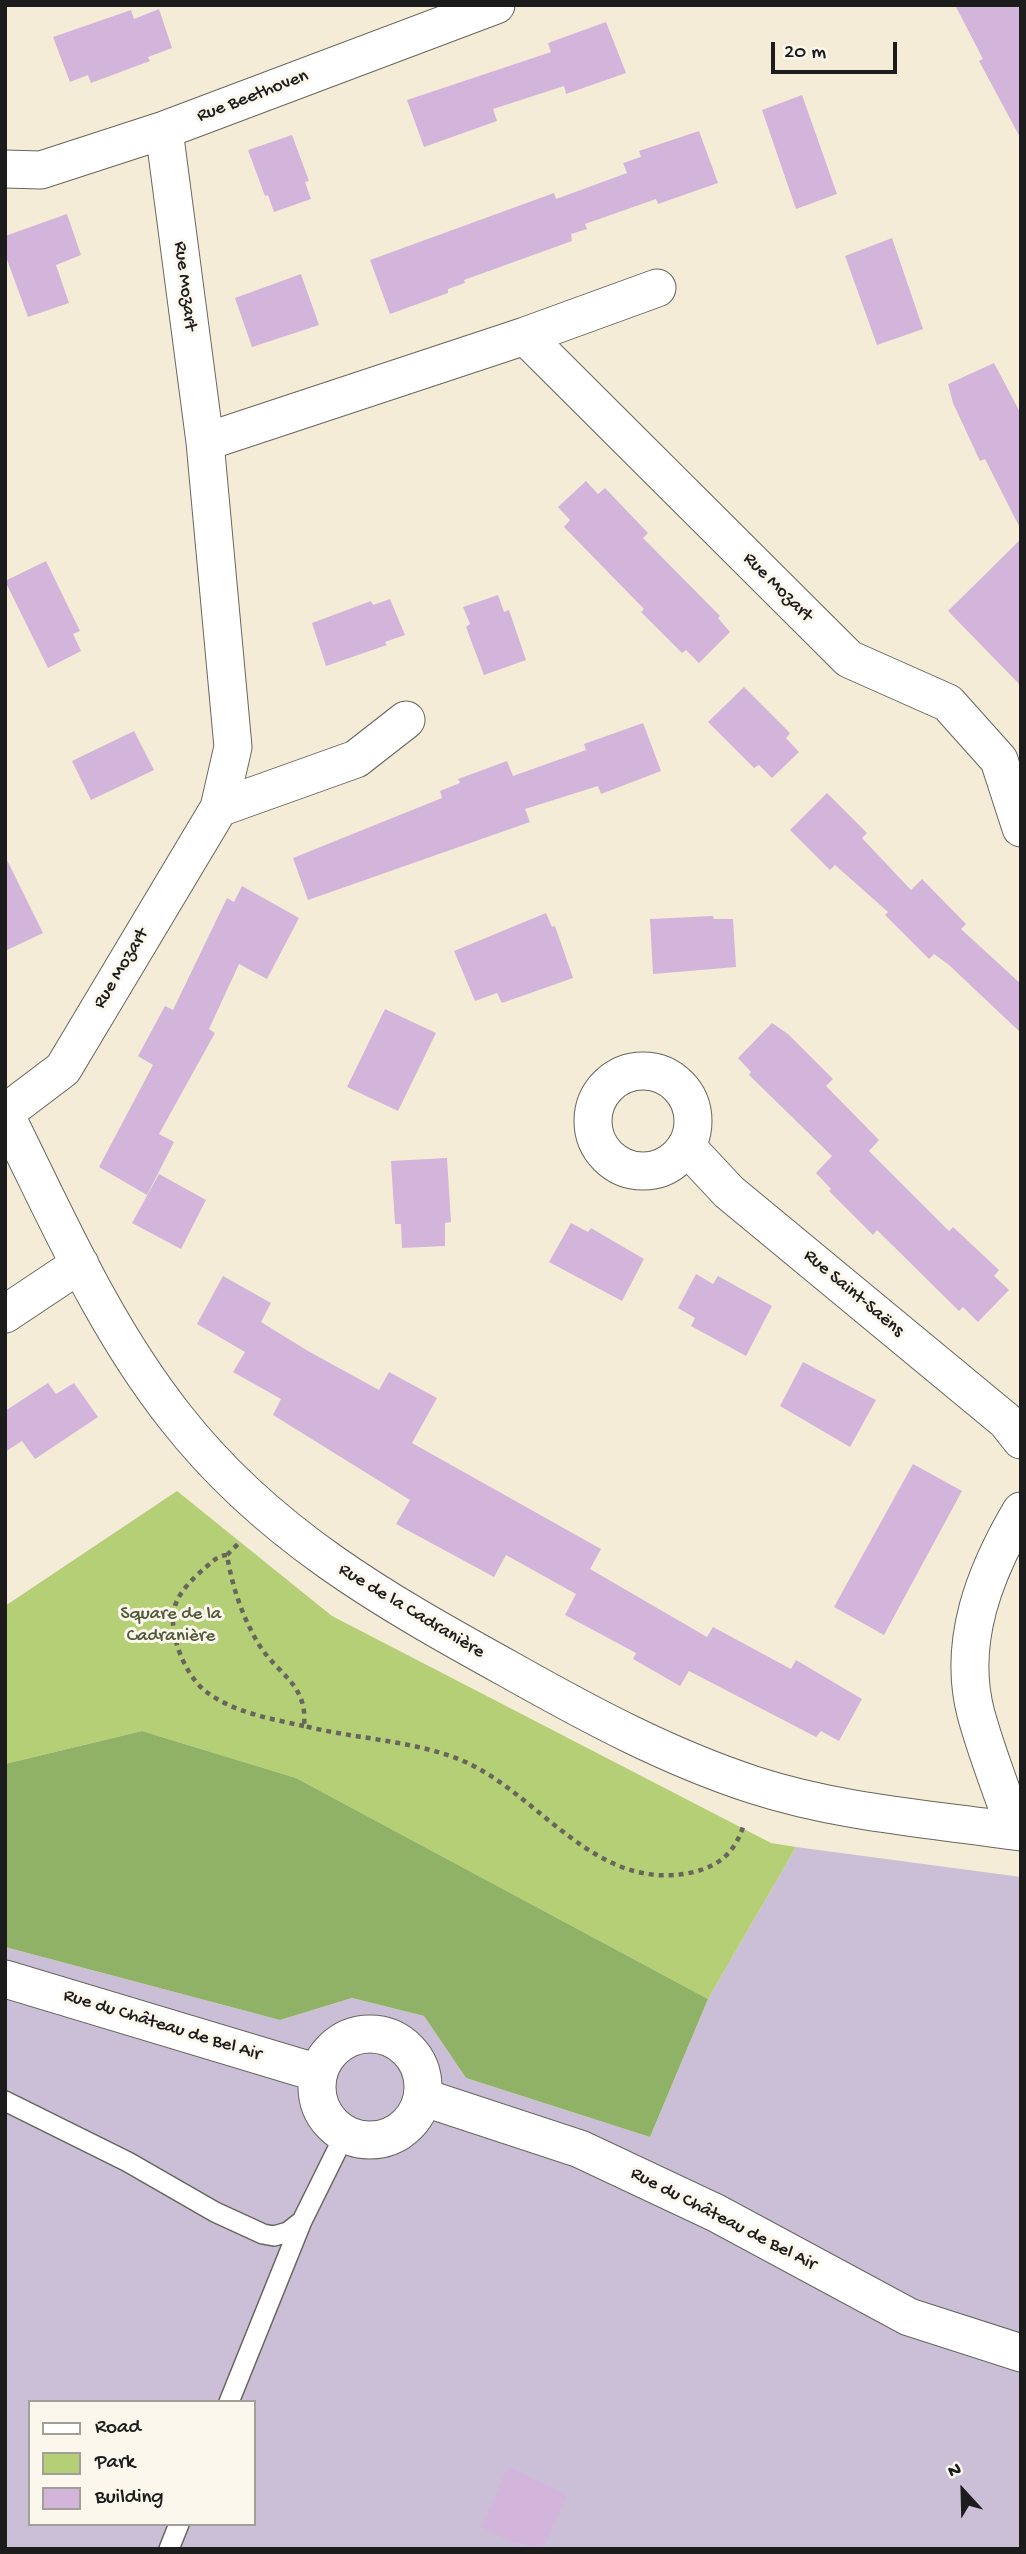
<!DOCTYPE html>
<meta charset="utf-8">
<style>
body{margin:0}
#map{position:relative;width:1026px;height:2554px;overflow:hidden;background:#f4ecd7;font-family:"Gochi Hand",sans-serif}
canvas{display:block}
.frame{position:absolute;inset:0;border:7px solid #1c1c1c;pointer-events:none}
.legend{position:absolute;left:28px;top:2400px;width:228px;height:126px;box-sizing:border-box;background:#fbf7ec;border:2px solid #a29f99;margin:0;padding:9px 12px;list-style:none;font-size:21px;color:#1c1c1c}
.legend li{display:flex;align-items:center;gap:14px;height:35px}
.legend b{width:35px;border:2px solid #a29f99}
.north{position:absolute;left:928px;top:2456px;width:70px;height:70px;-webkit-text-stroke:5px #fbf7ec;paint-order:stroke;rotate:338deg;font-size:19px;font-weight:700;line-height:28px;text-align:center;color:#1c1c1c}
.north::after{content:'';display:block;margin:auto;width:24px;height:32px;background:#1c1c1c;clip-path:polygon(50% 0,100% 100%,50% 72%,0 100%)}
.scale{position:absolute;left:771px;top:42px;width:126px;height:32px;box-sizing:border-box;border:4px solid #1c1c1c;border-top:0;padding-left:9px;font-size:21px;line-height:24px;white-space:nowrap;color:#1c1c1c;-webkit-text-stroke:5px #fbf7ec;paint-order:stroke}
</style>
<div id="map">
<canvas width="1026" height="2554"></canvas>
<div class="frame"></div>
<ul class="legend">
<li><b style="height:9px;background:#fff"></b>Road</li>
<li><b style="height:19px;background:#b4cf75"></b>Park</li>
<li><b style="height:19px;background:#d3b5dc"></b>Building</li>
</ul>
<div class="north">N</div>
<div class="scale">20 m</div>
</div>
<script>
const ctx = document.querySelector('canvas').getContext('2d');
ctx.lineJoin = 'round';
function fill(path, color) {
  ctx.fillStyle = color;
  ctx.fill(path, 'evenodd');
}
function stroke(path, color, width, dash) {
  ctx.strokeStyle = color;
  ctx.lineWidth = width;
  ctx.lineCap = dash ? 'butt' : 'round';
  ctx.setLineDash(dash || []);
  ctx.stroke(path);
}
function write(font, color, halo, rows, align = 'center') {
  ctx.font = font + ' "Gochi Hand",sans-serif';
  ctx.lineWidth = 6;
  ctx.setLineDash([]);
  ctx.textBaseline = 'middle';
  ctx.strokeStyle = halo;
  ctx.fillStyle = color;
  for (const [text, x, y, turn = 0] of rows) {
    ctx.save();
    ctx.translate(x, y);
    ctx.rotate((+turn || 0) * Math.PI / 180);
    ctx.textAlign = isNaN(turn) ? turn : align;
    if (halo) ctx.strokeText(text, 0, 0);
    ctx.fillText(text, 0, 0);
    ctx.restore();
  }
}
fill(new Path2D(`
 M 796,1847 L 1021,1877 L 1021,2549 L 5,2549 L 5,1947 L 280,2020 L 352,1998 L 424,2016 L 466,2078 L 650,2137 L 708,1999 ZM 30,2402 L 254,2402 L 254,2524 L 30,2524 Z`), '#cabfd7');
fill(new Path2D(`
 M 177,1491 L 332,1616 L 771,1843 L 796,1847 L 708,1999 L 296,1778 L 142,1731 L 5,1764 L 5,1606 Z`), '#b4cf75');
fill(new Path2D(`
 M 142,1731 L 296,1778 L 708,1999 L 650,2137 L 466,2078 L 424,2016 L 352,1998 L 280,2020 L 5,1947 L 5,1764 Z`), '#8fb266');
fill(new Path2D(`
 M 955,5 L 1021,5 L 1021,139 L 979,61 L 983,59 Z
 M 159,9 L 172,48 L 148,57 L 150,61 L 91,83 L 88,75 L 70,82 L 53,37 L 131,10 L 134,19 Z
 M 606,22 L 626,73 L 566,94 L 564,86 L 493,109 L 497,121 L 424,147 L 407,100 L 551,52 L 548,43 Z
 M 802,95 L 837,194 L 796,209 L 762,110 Z
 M 699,131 L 718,183 L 658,204 L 656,199 L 585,224 L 587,229 L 571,234 L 572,241 L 464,280 L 465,283 L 448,289 L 448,293 L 390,314 L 370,260 L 554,193 L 556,199 L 627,173 L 623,163 L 641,157 L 639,151 Z
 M 292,135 L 309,181 L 305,182 L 311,199 L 274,212 L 268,195 L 265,196 L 248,150 Z
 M 67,214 L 81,255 L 56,265 L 69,303 L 28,317 L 5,254 L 5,236 Z
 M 892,238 L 923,329 L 877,345 L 845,256 Z
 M 301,274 L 319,325 L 252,347 L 235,298 Z
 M 994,363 L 1021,414 L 1021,530 L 985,459 L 980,461 L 953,403 L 948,384 Z
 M 586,481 L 598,494 L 605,488 L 648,533 L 643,538 L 720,616 L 718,618 L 730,632 L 699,663 L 686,650 L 682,653 L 641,612 L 644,609 L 564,527 L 570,520 L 558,507 Z
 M 1021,539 L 1021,686 L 948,611 Z
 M 46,561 L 80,631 L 73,634 L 81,651 L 48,668 L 5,581 Z
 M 498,595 L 504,612 L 509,610 L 526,660 L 484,675 L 466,627 L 470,624 L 463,607 Z
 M 390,599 L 405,635 L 385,642 L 387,645 L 326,666 L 312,623 L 371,601 L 373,605 Z
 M 744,687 L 790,733 L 786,738 L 799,752 L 772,778 L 759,765 L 754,768 L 708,722 Z
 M 643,723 L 661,771 L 601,794 L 598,786 L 525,809 L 530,822 L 308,900 L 293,858 L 442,798 L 440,791 L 460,783 L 458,779 L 507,761 L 513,776 L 586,750 L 584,744 Z
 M 134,731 L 154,770 L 91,800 L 72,761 Z
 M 827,793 L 867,833 L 862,838 L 911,890 L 922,879 L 966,924 L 961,929 L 1021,984 L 1021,1033 L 949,965 L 934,954 L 929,959 L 885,915 L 888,912 L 835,865 L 830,870 L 790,830 Z
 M 5,856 L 43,933 L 5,951 Z
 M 242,886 L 299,918 L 267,979 L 239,964 L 209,1029 L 215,1033 L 159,1134 L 174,1142 L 147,1195 L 99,1167 L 153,1065 L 138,1056 L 165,1006 L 173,1010 L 227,898 L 234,902 Z
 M 546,913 L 552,927 L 555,926 L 573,978 L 502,1003 L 497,993 L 475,1001 L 454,951 Z
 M 713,916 L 714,919 L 733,919 L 736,967 L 653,974 L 650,919 Z
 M 385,1009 L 436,1033 L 398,1111 L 347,1087 Z
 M 772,1023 L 788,1034 L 833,1079 L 826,1086 L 879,1140 L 869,1151 L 949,1231 L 953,1227 L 999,1270 L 994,1276 L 1009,1290 L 978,1322 L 963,1307 L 959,1311 L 877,1230 L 873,1235 L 829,1191 L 831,1189 L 816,1173 L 832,1156 L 749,1075 L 751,1072 L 738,1058 Z
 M 447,1158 L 451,1222 L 445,1223 L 445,1246 L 402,1248 L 401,1224 L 395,1224 L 391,1161 Z
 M 159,1174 L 206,1200 L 181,1249 L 132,1223 Z
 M 571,1223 L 588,1232 L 591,1228 L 644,1259 L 622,1301 L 549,1262 Z
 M 696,1274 L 713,1284 L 718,1276 L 772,1306 L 746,1356 L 691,1326 L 695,1318 L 678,1308 Z
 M 223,1276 L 271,1303 L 261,1322 L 308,1351 L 379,1390 L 389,1372 L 437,1398 L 412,1443 L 601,1549 L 590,1569 L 707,1637 L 713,1627 L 791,1669 L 796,1660 L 862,1699 L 839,1741 L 821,1731 L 816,1737 L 689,1671 L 680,1686 L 633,1659 L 636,1653 L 565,1615 L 576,1594 L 506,1555 L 494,1577 L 396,1524 L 410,1500 L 273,1415 L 281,1399 L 233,1372 L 245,1352 L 197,1324 Z
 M 803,1362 L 876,1400 L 850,1447 L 780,1406 Z
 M 48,1383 L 56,1394 L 74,1383 L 98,1417 L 35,1459 L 22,1441 L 5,1452 L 5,1411 Z
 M 913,1464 L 962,1491 L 884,1635 L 834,1607 Z
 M 508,2467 L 567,2494 L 543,2549 L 511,2542 L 481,2527 Z`), '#d3b5dc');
const lane = new Path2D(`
 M 5,2101 L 128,2162 L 215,2212 L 263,2234 L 274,2236 L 288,2232 L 302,2221 L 345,2134
 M 229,2402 L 302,2221
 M 169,2549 L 179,2524`);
const street = new Path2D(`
 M 5,169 L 41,170 L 164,130 L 496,5
 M 525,336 L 849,659 L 948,703 L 999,760 L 1021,828
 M 205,442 L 525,336 L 657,288
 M 219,808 L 356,759 L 406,720
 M593 1121a50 50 0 1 1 100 0a50 50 0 1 1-100 0Z
 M 5,1113 L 63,1069 L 219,808 L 233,747 L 205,442 L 164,130
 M 5,1114 C 57,1218 103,1326 176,1418 C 267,1534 383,1600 510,1670 C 590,1715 668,1757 754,1785 C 840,1813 932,1819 1021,1832
 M 686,1146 L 729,1192 L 1006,1421 L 1021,1440
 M 5,1314 L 80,1264
 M 1016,1831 C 1002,1792 987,1754 976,1714 C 957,1642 985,1572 1021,1511
 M 5,1979 L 318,2073
 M317 2087a53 53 0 1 1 106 0a53 53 0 1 1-106 0Z
 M 422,2097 L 580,2149 L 716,2213 L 909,2317 L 1021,2353`);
stroke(lane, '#68655d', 22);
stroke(street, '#68655d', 39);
stroke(new Path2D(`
 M 227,1555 L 241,1541
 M 304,1726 C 271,1719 231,1712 204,1690 C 184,1673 167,1631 175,1606 C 179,1592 194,1577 205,1568 C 212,1562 218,1555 227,1555 C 232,1586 242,1616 258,1643 C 277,1675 308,1683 304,1726 C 356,1739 411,1740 461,1760 C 540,1793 595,1895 694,1872 C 722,1865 736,1850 744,1824`), '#68655d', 4.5, [5, 5]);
stroke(lane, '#fff', 19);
stroke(street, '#fff', 37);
write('19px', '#1c1c1c', '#fbf7ec', [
 ["Rue Beethoven",253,97,-21],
 ["Rue Mozart",184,286,83],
 ["Rue Mozart",777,588,45],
 ["Rue Mozart",122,969,-59],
 ["Rue Saint-Saëns",853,1294,40],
 ["Rue de la Cadranière",411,1612,31],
 ["Rue du Château de Bel Air",162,2026,17],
 ["Rue du Château de Bel Air",723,2220,27]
]);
write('19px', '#515b3b', '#fbf7ec', [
 ["Square de la",171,1615],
 ["Cadranière",171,1637]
]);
</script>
